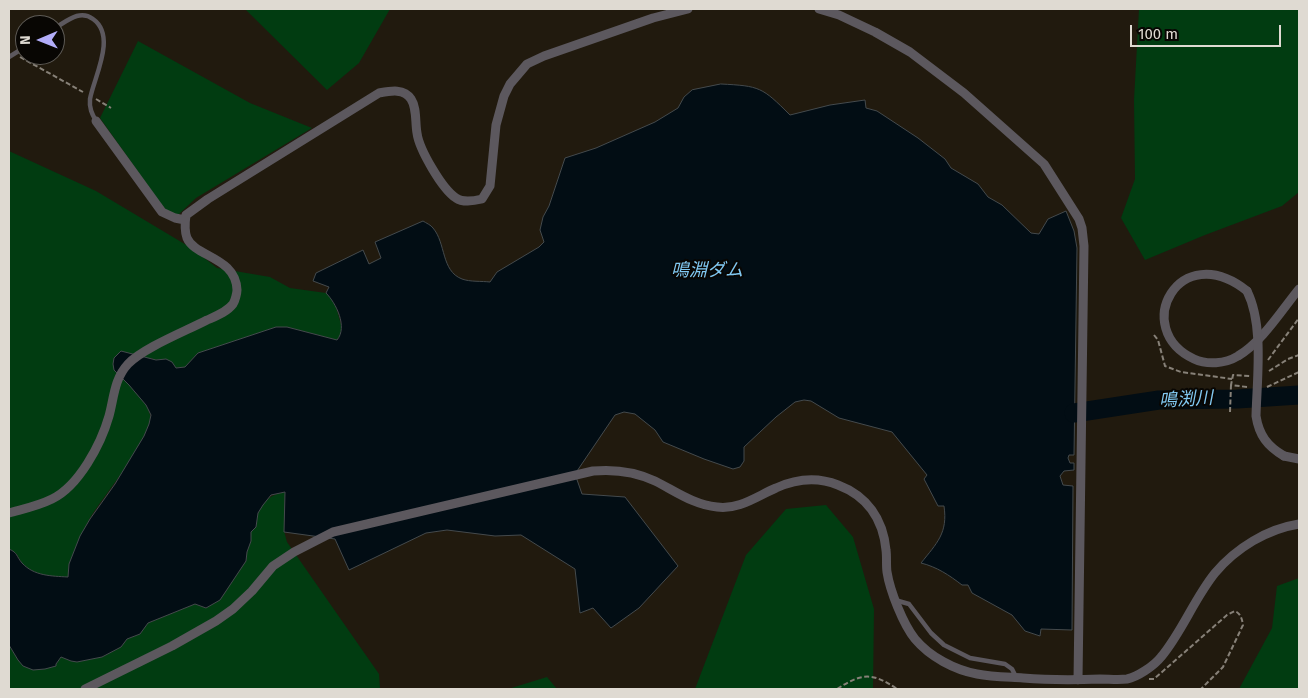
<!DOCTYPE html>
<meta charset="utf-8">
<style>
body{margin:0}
#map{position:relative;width:1308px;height:698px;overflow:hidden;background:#211a0e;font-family:"Fira Sans",sans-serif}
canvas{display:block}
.frame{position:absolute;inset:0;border:10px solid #dfdad2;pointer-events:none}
.north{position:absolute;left:15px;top:15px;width:50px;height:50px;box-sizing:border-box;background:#080603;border:1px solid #5e5b56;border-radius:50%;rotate:269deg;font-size:14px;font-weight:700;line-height:20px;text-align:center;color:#dfdad2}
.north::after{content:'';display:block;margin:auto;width:18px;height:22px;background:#b2adf9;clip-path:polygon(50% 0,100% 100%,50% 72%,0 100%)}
.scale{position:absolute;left:1130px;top:25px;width:151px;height:22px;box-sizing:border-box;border:2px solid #dfdad2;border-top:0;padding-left:6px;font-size:15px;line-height:18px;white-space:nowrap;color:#dfdad2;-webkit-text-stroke:4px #080603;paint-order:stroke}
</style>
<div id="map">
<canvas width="1308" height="698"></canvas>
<div class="frame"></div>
<div class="north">N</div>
<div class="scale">100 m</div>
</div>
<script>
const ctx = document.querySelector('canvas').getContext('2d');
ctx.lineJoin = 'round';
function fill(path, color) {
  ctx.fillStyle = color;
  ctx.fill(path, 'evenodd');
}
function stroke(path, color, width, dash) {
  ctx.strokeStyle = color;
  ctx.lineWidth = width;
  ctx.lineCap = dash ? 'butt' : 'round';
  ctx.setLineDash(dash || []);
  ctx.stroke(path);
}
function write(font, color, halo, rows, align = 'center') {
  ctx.font = font + ' "Fira Sans","Noto Sans JP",sans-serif';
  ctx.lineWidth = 4;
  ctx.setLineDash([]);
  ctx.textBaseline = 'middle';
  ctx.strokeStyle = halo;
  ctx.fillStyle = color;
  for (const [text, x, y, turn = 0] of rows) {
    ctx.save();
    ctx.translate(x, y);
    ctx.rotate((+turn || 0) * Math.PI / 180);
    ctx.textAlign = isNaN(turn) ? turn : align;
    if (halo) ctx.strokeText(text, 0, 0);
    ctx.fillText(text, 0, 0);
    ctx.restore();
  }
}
fill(new Path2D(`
 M 245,9 L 390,9 L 359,63 L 327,90 Z
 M 1139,9 L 1299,9 L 1299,192 L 1282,206 L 1205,235 L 1145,260 L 1121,218 L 1135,179 L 1134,100 Z
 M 138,41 L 250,103 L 312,128 L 196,198 L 178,215 L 169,213 L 161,204 L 100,118 Z
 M 9,151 L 96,191 L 193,249 L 217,268 L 270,277 L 290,288 L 326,293 L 334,300 L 342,328 L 341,335 L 337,340 L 287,327 L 198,353 L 185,367 L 176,368 C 166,354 163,363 151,358 L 114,370 C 125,380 147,399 150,415 C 155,435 100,500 89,520 C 80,538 70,558 68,578 C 51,576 34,576 22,563 C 17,556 18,553 9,549 Z
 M 285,492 L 284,531 L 287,542 L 379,674 L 380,689 L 9,689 L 9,645 L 18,660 L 56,664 L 61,657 L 71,661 L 86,660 L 102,657 L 121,647 L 127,639 L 140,634 L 148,623 L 195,604 L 206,608 L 220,600 L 246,561 L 247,552 L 251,541 L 251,532 C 257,525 256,521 258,513 C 263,499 272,495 285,492 Z
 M 826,505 L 853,537 L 874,609 L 873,689 L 695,689 L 746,555 L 786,509 Z
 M 1299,578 L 1299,689 L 1239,689 L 1272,628 L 1277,586 Z
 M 547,677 L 557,689 L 508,689 Z`), '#013c11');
const water = new Path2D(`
 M 721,84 C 760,86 762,87 790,115 L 830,105 L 865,100 L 866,108 L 877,111 L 918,138 L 945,159 L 951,168 L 978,184 L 988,197 L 1002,205 L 1031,233 L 1039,234 L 1048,219 L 1066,211 L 1074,231 L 1077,248 L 1074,455 L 1069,455 L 1068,458 L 1070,463 L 1074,463 L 1074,470 L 1064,471 L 1060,476 L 1063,485 L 1073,486 L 1072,630 L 1041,629 L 1040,636 L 1025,631 L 1012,615 L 972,593 L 968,585 L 962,585 C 949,575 937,567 921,563 C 937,543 948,533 944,506 L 938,506 L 924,479 L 927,475 L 892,432 L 839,418 L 811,401 L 804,400 L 795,402 L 776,417 L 744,447 L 744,461 L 740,467 L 733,469 L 704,459 L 663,442 L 655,430 L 635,414 L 624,412 L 615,415 L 575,474 L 582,494 L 625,497 L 678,566 L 639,608 L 611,628 L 593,608 L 580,613 L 575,569 L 521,535 L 495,536 L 447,530 L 426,533 L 349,570 L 335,539 L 284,532 L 285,492 L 271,495 L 263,505 L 258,513 L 256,527 L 251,532 L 251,541 L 247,552 L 246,561 L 220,600 L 206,608 L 195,604 L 148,623 L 140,634 L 127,639 L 121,647 L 102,657 L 77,662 L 71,661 L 61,657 L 56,664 L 56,666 L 45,669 L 33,670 L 23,666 L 18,660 L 9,645 L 9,549 C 18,553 16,556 22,563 C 34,576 51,576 68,577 L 69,564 L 80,536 L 90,519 L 115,484 L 144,436 L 149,424 L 151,415 L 146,405 L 129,385 L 114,370 L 113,364 L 114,358 L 121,351 L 156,360 L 166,359 L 172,362 L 176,368 L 185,367 L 198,353 L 276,327 L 287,327 L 337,340 C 348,327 336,303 326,293 L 329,287 L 313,281 L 316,273 L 363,250 L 369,264 L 381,258 L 375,242 L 423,221 C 426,223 431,225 433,228 C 446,243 441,271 462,279 C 470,282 482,281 490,282 L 497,272 L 539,247 L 544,242 L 540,230 L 543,217 L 549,206 L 565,158 L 596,148 L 655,122 L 678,108 L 684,97 L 692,90 Z`);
fill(water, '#020d14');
stroke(water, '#444a4d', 1);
stroke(new Path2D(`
 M 1074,413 L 1159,400 L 1237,399 L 1299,395`), '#020d14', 19);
stroke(new Path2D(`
 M 20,57 L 83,92
 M 96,99 L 111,108
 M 1154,335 L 1158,340 L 1165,366 L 1181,372 L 1232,379
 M 1268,360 L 1299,318
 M 1269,371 L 1288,359 L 1299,355
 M 1247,387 L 1231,385 L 1233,375 L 1250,376
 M 1267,387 L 1299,372
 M 1230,412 L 1231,385
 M 1149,679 L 1154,679 L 1227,615 L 1235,611 C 1241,614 1242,619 1243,625 L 1223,667 L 1201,689
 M 837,689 C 862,673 872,672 897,689`), '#878178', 2, [5, 2.5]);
stroke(new Path2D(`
 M 55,28 C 67,21 80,9 93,19 C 117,36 94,77 90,99 C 89,108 92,114 96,121
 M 9,57 L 25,47
 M 895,600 L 909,604 L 931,633 L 944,645 L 970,658 L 1005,664 L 1012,669 L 1016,677`), '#5c585e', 4.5);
stroke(new Path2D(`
 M 819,9 L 839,15 L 875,32 L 910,52 L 964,93 L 1044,164 L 1079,219 L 1082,228 L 1084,246 L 1078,680
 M 96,121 L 162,212 L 175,218 L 185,220
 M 1247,291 C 1179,237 1130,329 1194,359 C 1207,365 1225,364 1238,356 C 1262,342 1281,311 1299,289
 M 1284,456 L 1299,459
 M 9,513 C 23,509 38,506 52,499 C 79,486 101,444 109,416 C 114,398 114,379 128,364 C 143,348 186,331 207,320 C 216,316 227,312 233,304 C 235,301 237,293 237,290 C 236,257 195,257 187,238 C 184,230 185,222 186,215 L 208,199 L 379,93 C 390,91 404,88 411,99 C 417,108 415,122 417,133 C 419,149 442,189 456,198 C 463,203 474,201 482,199 L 490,186 L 496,125 L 504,96 L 510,84 L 527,64 L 544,56 L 653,18 L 688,9
 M 85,689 L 172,646 L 216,621 L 233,609 L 252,591 L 273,566 L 294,552 L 333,532 L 593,471 C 615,469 634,471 655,481 C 675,491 694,505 717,507 C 739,510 757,496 776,488 C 796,479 818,477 838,485 C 867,496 883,519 886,550 C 887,557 886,565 887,572 C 890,591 903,624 915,639 C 930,657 955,670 977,674 C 992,677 1008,677 1023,678 C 1048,680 1074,680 1100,679 C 1109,679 1118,680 1127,679 C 1137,677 1154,666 1161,657 C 1182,632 1194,599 1215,573 C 1236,548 1267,529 1299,524`), '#5c585e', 9);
stroke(new Path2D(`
 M 1247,291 C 1264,325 1257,378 1256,416 C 1259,435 1267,446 1284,456`), '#5c585e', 9);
write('italic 18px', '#81c8f1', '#080603', [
 ["鳴淵ダム",707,271],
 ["鳴渕川",1186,400,-3]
]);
</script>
